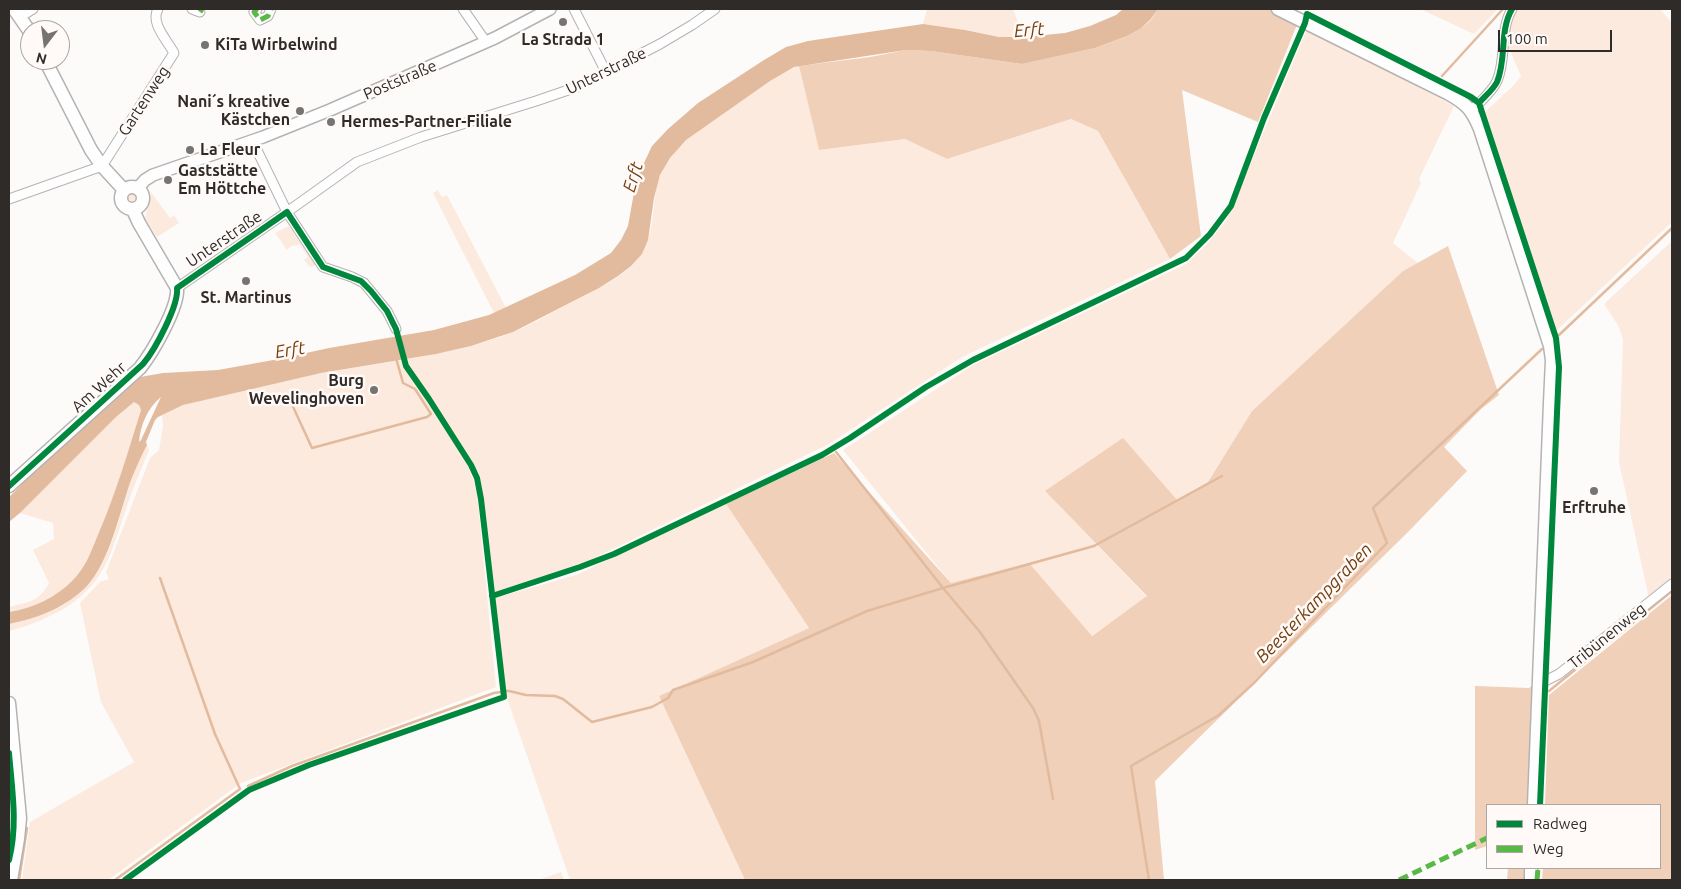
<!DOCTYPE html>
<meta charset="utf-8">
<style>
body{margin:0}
#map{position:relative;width:1681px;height:889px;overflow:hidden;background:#fdfbf9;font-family:Ubuntu,sans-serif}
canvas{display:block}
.frame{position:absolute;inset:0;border:10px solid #2e2b29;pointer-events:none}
.legend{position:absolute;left:1486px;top:804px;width:175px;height:65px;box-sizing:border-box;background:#fffaf7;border:1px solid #aba7a5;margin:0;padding:6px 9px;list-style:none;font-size:15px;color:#2e2b29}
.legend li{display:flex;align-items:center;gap:10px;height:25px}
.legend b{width:25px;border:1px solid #aba7a5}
.north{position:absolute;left:20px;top:20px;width:50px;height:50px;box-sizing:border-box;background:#fffaf7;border:1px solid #aba7a5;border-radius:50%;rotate:195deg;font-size:14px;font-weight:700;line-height:20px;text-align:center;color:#2e2b29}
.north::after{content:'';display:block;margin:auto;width:18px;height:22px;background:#767472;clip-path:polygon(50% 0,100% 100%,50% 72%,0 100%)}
.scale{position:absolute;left:1498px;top:30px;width:114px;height:22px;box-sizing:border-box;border:2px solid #2e2b29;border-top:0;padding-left:6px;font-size:15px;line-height:18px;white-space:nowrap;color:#2e2b29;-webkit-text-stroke:4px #fffaf7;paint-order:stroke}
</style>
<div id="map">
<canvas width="1681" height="889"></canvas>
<div class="frame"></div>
<ul class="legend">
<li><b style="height:6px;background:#00873e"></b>Radweg</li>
<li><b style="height:6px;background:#58b947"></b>Weg</li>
</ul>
<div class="north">N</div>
<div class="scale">100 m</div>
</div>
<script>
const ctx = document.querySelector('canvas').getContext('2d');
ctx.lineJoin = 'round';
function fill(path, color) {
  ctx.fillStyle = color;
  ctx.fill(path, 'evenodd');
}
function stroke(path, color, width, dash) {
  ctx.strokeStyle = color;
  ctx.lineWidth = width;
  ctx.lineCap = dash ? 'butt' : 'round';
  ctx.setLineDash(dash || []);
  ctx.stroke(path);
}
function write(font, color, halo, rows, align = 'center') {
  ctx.font = font + ' Ubuntu,sans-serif';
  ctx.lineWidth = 5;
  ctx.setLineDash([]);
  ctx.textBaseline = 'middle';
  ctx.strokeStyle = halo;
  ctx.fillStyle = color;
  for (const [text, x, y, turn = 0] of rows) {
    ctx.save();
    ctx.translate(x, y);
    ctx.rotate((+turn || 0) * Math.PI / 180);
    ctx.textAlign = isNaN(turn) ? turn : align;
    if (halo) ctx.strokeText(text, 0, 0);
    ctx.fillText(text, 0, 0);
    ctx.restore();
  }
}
fill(new Path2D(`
 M 927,9 L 1013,9 L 1024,37 L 999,37 L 965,30 L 923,24 Z
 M 1420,9 L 1498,9 L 1474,34 Z
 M 1516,9 L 1660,9 L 1672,23 L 1672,222 L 1555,332 L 1485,112 L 1514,85 L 1521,76 L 1508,46 L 1512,12 Z
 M 1307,29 L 1454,106 L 1419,179 L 1421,183 L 1393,243 L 1418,263 L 1403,271 L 1252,411 L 1208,482 L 1177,500 L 1045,491 L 1147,597 L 1091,636 L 1029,563 L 951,583 L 843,450 L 973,365 L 1186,264 L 1206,245 L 1226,221 Z
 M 799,66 L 819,150 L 905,139 L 947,159 L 1071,119 L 1098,131 L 1170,259 L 962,357 L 829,444 L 588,561 L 494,593 L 484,506 L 479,478 L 471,461 L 426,392 L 411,372 L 407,359 C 443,353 479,346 513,332 C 537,322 560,308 584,296 C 604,285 628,274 641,254 C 657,231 650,199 661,174 C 667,161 676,150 686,140 C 696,130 711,123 723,114 C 744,99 775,73 799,66 Z
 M 438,190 L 442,197 L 447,195 L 506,308 L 494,313 L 433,193 Z
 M 151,192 L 170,218 L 174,215 L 179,223 L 157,237 L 145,219 Z
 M126 199a6 6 0 1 1 12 0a6 6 0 1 1-12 0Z
 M 289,226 L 316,265 L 310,267 L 304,260 L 308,257 L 299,244 L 295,246 L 293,245 L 287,250 L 275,233 Z
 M 1672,241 L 1672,578 L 1649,598 L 1619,462 L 1623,339 L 1619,327 L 1604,304 Z
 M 400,360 C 425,402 466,444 477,493 L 496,687 L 241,783 L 108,880 L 22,880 L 30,822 L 134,762 L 101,702 L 80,603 L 100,582 L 109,579 L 106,572 L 150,458 L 159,450 L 163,426 L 162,415 L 183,405 L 223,395 L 321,373 Z
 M 134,402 L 139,405 L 141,410 C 128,452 115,496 97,537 C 91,552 85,567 73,580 C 55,598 34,608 9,612 L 9,607 C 28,602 39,602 49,583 L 33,550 L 54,539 L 53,523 L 20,513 L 116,417 Z
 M 147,445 L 149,450 C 140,472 131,493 124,515 C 117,535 111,558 99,576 C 79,606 43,622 9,631 L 9,624 C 38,618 65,608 87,586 C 111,560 120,513 131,480 C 136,468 141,456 147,445 Z
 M 726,504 L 809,628 L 659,696 L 745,880 L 570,880 L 507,698 L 495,598 L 576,575 Z
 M 561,872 L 564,880 L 538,880 Z`), '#fceade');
fill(new Path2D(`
 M 1158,9 L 1270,9 L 1298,22 L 1258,122 L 1182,90 L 1201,236 L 1170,259 L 1098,131 L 1071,119 L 947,159 L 905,139 L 819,150 L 799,66 L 870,57 L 906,50 L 931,51 L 1022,64 L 1095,48 L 1127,36 L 1140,29 L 1150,21 Z
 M 1448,246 L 1499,395 L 1481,409 L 1444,447 L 1467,471 L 1410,530 L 1155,781 L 1164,880 L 745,880 L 659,696 L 809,628 L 726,504 L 834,453 L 951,583 L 1029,563 L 1092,636 L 1147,596 L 1045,491 L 1123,438 L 1177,500 L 1208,482 L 1252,411 L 1403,271 Z
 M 1672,595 L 1672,880 L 1542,880 L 1543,868 L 1660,868 L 1660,805 L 1545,805 L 1549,695 Z
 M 1533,685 L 1528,805 L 1487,805 L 1487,846 L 1475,850 L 1475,686 L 1529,688 Z
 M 1508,868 L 1526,868 L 1525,880 L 1507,880 Z`), '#f0d0b9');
fill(new Path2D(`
 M 1123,9 L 1158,9 L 1150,20 L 1140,29 L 1127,36 L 1095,48 L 1022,64 L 931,51 L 906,50 L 794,67 L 770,81 L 686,140 L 670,158 L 660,175 L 654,198 L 648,240 L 642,254 L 631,266 L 618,276 L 599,288 L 513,332 L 471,346 L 436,354 L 321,373 L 183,405 L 158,417 L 155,420 L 146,442 L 147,445 C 141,456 136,468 131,480 C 120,511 110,561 87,586 C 65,608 38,618 9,624 L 9,612 C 34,608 55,598 73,580 C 85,568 91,552 97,537 C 115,496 128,452 141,410 L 139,405 L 134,402 L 116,417 L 20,513 L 9,522 L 9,497 L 21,485 L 21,483 L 46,462 L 46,460 L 140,377 L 163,373 L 218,370 L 279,359 L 329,348 L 434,330 L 489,315 L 575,275 L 611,253 L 621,240 L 628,226 L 636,181 L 642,167 L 652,146 L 668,129 L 698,103 L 764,60 L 786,47 L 808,41 L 923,24 L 965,30 L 999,37 L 1024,37 L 1065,33 L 1090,26 L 1116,15 ZM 161,397 L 141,440 L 139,442 C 140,426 148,407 161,397 Z`), '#e2bb9e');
stroke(new Path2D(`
 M 1442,76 L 1503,9
 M 1559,335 L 1672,228
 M 289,398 L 312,448 L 427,417 L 431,414 L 415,389 L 403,383 L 396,358
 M 836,452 L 943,588 L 980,632 L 1033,708 L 1039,721 L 1053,799
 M 505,691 L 509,691 L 526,695 L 555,696 L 563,699 L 592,722 L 652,707 L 668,698 L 673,690 L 753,662 L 867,611 L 943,588 L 1094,546 L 1222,476
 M 1549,691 L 1672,591
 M 248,786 L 292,766 L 494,693 L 501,692
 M 19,880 L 27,828
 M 115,880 L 240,789 L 215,734 L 160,578
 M 1149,880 L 1131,766 L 1219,715 L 1255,682 L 1387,543 L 1373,508 L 1542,349`), '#e2bb9e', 2.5);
const minor = new Path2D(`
 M 192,9 L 200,12
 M 257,9 L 254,12 L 260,20 L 268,16 L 271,9
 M 463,9 L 486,42
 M 574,9 L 606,72
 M 20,17 L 33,9
 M 1471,111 C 1480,102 1492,92 1497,81 C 1507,58 1499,31 1512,9
 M 252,140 L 287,212 L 323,267 L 352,277 L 364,283 L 387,311 L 396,329
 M 9,199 L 102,166 L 174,53 C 167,40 150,23 158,9
 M 177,288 L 287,212 L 357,162 L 421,137 L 536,101 L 577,87 L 660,44 L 692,25 L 715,9
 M 1539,684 L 1559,674 L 1672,584`);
const tertiary = new Path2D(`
 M 137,189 L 145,180 L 153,175 L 263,137 L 330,110 L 495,38 L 550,9`);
const secondary = new Path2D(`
 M 14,9 L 30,32
 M 1278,9 L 1449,94 C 1467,104 1472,110 1480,129 L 1550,346 L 1552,360 L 1550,403 L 1534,805
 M 45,60 L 91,150 L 102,166 L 124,190
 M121 198a11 11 0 1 1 22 0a11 11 0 1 1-22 0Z
 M 9,486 L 140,368 C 152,353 179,307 177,288 L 139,223 L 133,210
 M 9,703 L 20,818 L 18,839 L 11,880
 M 1531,880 L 1531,868`);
stroke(minor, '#b5b3b2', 11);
stroke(tertiary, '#b5b3b2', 14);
stroke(secondary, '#b5b3b2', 15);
stroke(minor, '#fffefe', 9);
stroke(tertiary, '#fffefe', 11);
stroke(secondary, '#fffefe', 12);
stroke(new Path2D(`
 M 257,9 L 254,12 L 260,20 L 268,16 L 271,9
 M 200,12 L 202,9
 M 1399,880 L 1487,838
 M 1537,880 L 1538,868`), '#58b947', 5, [10, 5]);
stroke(new Path2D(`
 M 1479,103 C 1485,96 1493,90 1497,82 C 1507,59 1499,31 1512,9
 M 9,486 L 143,364 C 155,350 179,305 177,288 L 287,212 L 323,267 L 361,281 L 371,291 L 387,311 L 396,329 L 406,366 L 429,399 L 471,465 L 477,478 L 481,499 L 504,697 L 309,765 L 249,790 L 125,880
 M 492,596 L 580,567 L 614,554 L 822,455 L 850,438 L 926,387 L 973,360 L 1186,258 L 1210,234 L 1231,206 L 1264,118 L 1305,23 L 1307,14 L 1471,97 L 1479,103 L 1556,338 L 1559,367 L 1540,805
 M 9,753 C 12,790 18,824 9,860`), '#00873e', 6);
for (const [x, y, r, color] of [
 [563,22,5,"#767472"],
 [205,45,5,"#767472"],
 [300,111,5,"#767472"],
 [331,122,5,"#767472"],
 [190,150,5,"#767472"],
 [168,180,5,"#767472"],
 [246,281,5,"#767472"],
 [374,390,5,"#767472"],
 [1594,491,5,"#767472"]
]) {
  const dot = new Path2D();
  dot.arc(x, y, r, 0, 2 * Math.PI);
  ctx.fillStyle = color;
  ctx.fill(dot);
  stroke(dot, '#fffaf7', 2);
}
write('bold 16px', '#2e2b29', '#fffaf7', [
 ["La Strada 1",563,40,"center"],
 ["KiTa Wirbelwind",215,45],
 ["Nani´s kreative",290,102,"right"],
 ["Kästchen",290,120,"right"],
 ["Hermes-Partner-Filiale",341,122],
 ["La Fleur",200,150],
 ["Gaststätte",178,171],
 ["Em Höttche",178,189],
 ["St. Martinus",246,298,"center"],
 ["Burg",364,381,"right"],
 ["Wevelinghoven",364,399,"right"],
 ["Erftruhe",1594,508,"center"]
], 'left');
write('16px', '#2e2b29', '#fffaf7', [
 ["Unterstraße",606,71,-26],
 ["Poststraße",400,80,-23],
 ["Gartenweg",144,101,-57],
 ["Unterstraße",224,239,-34],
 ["Am Wehr",99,387,-42],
 ["Tribünenweg",1607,636,-39]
]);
write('italic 18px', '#733f10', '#fffaf7', [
 ["Erft",1029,30,-5],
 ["Erft",633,177,-73],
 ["Erft",290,350,-9],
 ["Beesterkampgraben",1314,603,-46]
]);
</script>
